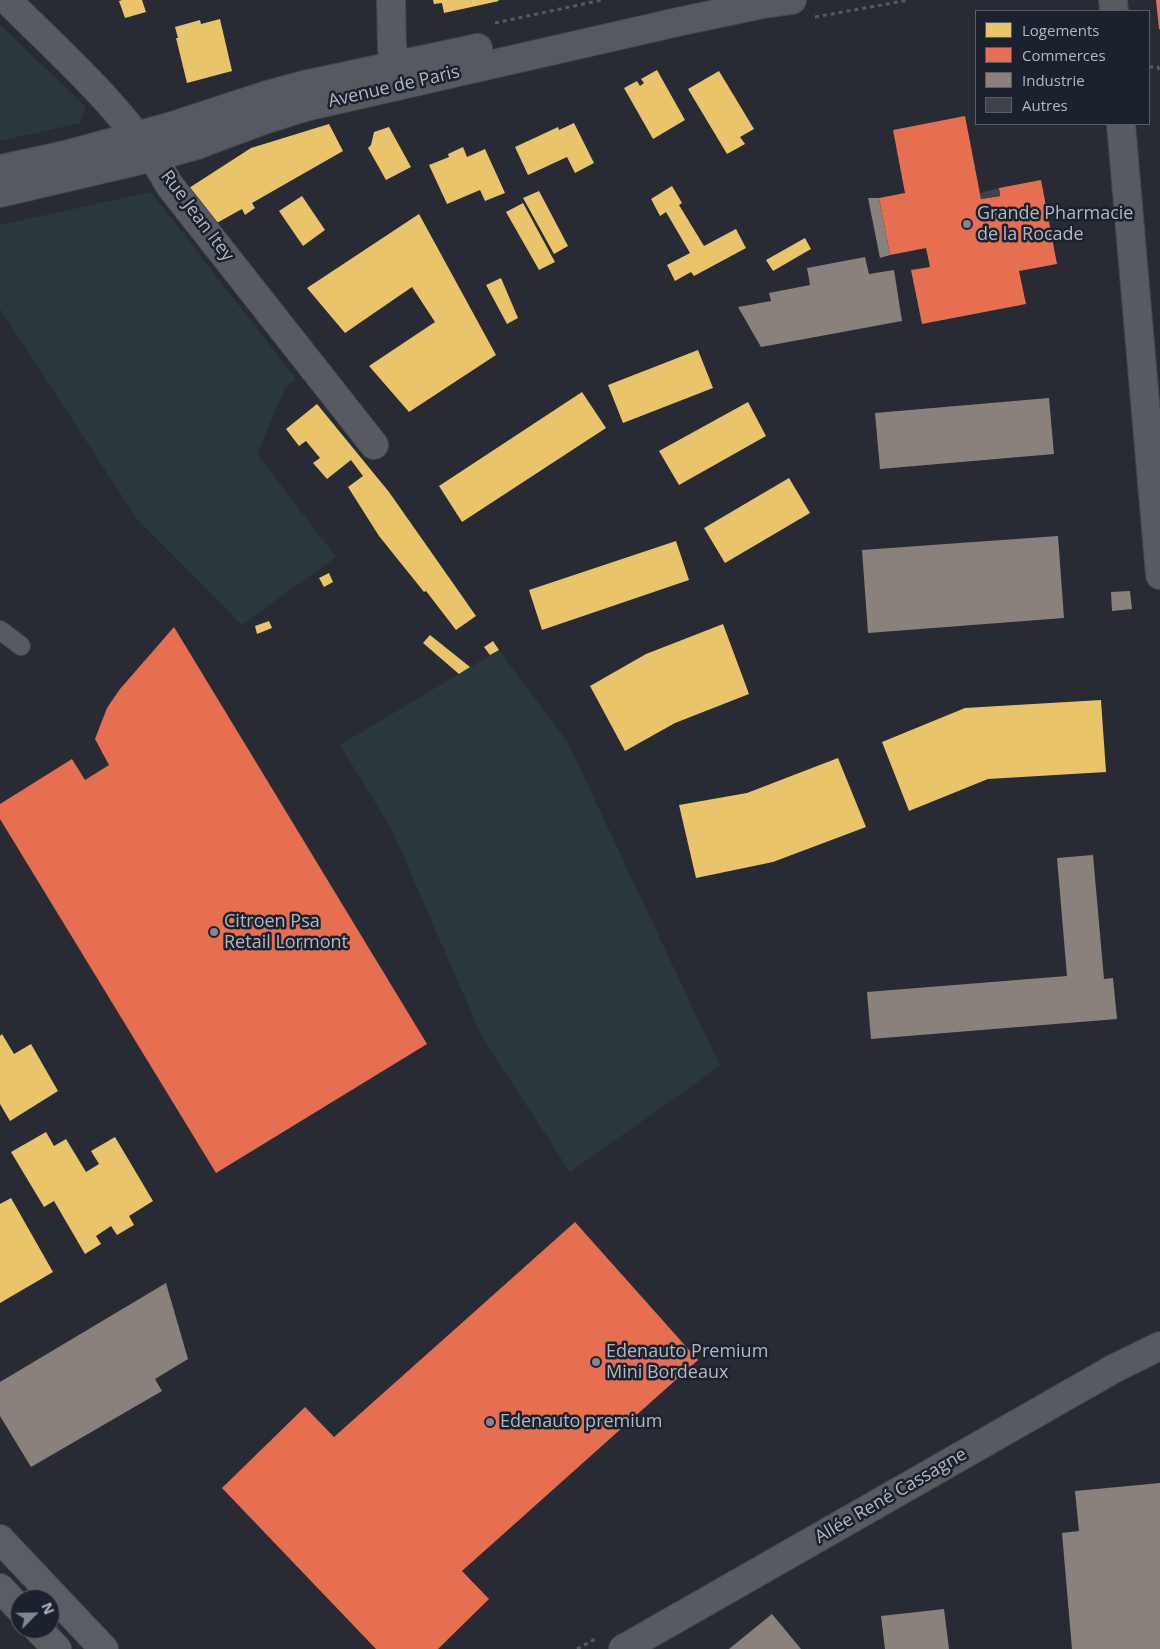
<!DOCTYPE html>
<meta charset="utf-8">
<style>
body{margin:0}
#map{position:relative;width:1160px;height:1649px;overflow:hidden;background:#282b33;font-family:"Open Sans",sans-serif}
canvas{display:block}
.legend{position:absolute;left:975px;top:10px;width:175px;height:115px;box-sizing:border-box;background:#1c222d;border:1px solid #585e69;margin:0;padding:6px 9px;list-style:none;font-size:15px;color:#b2b7c4}
.legend li{display:flex;align-items:center;gap:10px;height:25px}
.legend b{width:25px;border:1px solid #585e69}
.north{position:absolute;left:10px;top:1589px;width:50px;height:50px;box-sizing:border-box;background:#1c222d;border:1px solid #585e69;border-radius:50%;rotate:67deg;font-size:14px;font-weight:700;line-height:20px;text-align:center;color:#b2b7c4}
.north::after{content:'';display:block;margin:auto;width:18px;height:22px;background:#828691;clip-path:polygon(50% 0,100% 100%,50% 72%,0 100%)}
</style>
<div id="map">
<canvas width="1160" height="1649"></canvas>
<ul class="legend">
<li><b style="height:14px;background:#e9c46a"></b>Logements</li>
<li><b style="height:14px;background:#e76f51"></b>Commerces</li>
<li><b style="height:14px;background:#8a817c"></b>Industrie</li>
<li><b style="height:14px;background:#3f4248"></b>Autres</li>
</ul>
<div class="north">N</div>
</div>
<script>
const ctx = document.querySelector('canvas').getContext('2d');
ctx.lineJoin = 'round';
function fill(path, color) {
  ctx.fillStyle = color;
  ctx.fill(path, 'evenodd');
}
function stroke(path, color, width, dash) {
  ctx.strokeStyle = color;
  ctx.lineWidth = width;
  ctx.lineCap = dash ? 'butt' : 'round';
  ctx.setLineDash(dash || []);
  ctx.stroke(path);
}
function write(font, color, halo, rows, align = 'center') {
  ctx.font = font + ' "Open Sans",sans-serif';
  ctx.lineWidth = 5;
  ctx.setLineDash([]);
  ctx.textBaseline = 'middle';
  ctx.strokeStyle = halo;
  ctx.fillStyle = color;
  for (const [text, x, y, turn = 0] of rows) {
    ctx.save();
    ctx.translate(x, y);
    ctx.rotate((+turn || 0) * Math.PI / 180);
    ctx.textAlign = isNaN(turn) ? turn : align;
    if (halo) ctx.strokeText(text, 0, 0);
    ctx.fillText(text, 0, 0);
    ctx.restore();
  }
}
fill(new Path2D(`
 M 0,25 L 86,107 L 80,123 L 0,141 Z
 M 151,192 L 296,379 L 285,388 L 257,454 L 336,557 L 242,625 L 137,519 L 0,309 L 0,225 Z
 M 499,650 L 568,743 L 720,1066 L 570,1172 L 482,1037 L 392,830 L 340,745 Z`), '#2a383b');
fill(new Path2D(`
 M 122,0 L 142,0 L 146,12 L 125,18 L 119,1 Z
 M 433,0 L 498,0 L 499,1 L 444,13 L 442,3 L 434,4 Z
 M 220,19 L 232,71 L 187,83 L 176,38 L 178,38 L 175,27 L 200,20 L 201,24 Z
 M 657,70 L 685,120 L 653,139 L 624,88 L 637,81 L 640,86 L 644,83 L 641,79 Z
 M 719,71 L 754,129 L 740,137 L 745,144 L 727,154 L 688,89 Z
 M 574,123 L 594,163 L 575,173 L 567,157 L 528,175 L 515,147 L 558,127 L 559,130 Z
 M 329,124 L 343,151 L 252,203 L 255,208 L 245,215 L 242,209 L 213,225 L 189,188 L 251,148 Z
 M 389,127 L 411,167 L 386,180 L 368,148 L 371,145 L 374,132 Z
 M 463,147 L 467,157 L 485,149 L 505,193 L 485,201 L 480,190 L 447,204 L 429,165 L 449,157 L 448,154 Z
 M 672,186 L 682,203 L 679,205 L 704,246 L 736,229 L 746,248 L 694,276 L 691,272 L 675,281 L 667,265 L 690,253 L 666,212 L 660,216 L 651,199 Z
 M 539,191 L 568,246 L 554,254 L 523,198 Z
 M 302,196 L 325,230 L 303,246 L 279,211 Z
 M 523,203 L 555,262 L 539,270 L 506,212 Z
 M 419,214 L 496,355 L 409,412 L 369,366 L 435,322 L 412,287 L 345,333 L 307,288 Z
 M 805,238 L 811,249 L 773,271 L 766,260 Z
 M 501,278 L 518,318 L 507,324 L 486,285 Z
 M 698,350 L 713,388 L 623,423 L 608,385 Z
 M 582,392 L 606,428 L 462,522 L 439,486 Z
 M 748,402 L 766,436 L 679,485 L 659,451 Z
 M 317,404 L 389,492 L 476,616 L 456,630 L 426,591 L 424,592 L 379,536 L 348,487 L 363,476 L 351,460 L 327,479 L 313,463 L 320,458 L 306,441 L 299,446 L 286,429 Z
 M 789,478 L 810,513 L 725,563 L 704,528 Z
 M 676,541 L 689,580 L 542,630 L 529,590 Z
 M 329,573 L 333,582 L 324,587 L 319,578 Z
 M 269,621 L 272,628 L 257,634 L 255,626 Z
 M 723,624 L 749,694 L 675,723 L 625,751 L 590,686 L 646,654 Z
 M 430,635 L 470,667 L 459,674 L 423,643 Z
 M 493,641 L 499,650 L 490,655 L 484,647 Z
 M 1101,700 L 1106,772 L 988,779 L 909,811 L 882,742 L 965,708 Z
 M 838,758 L 866,827 L 773,862 L 696,878 L 679,805 L 747,793 Z
 M 2,1034 L 14,1054 L 31,1044 L 58,1091 L 10,1121 L 0,1104 L 0,1036 Z
 M 46,1132 L 54,1146 L 66,1139 L 86,1172 L 99,1164 L 91,1151 L 115,1137 L 153,1201 L 129,1216 L 134,1225 L 117,1235 L 111,1226 L 96,1236 L 101,1244 L 85,1254 L 54,1201 L 44,1207 L 11,1152 Z
 M 11,1198 L 53,1272 L 0,1303 L 0,1204 Z`), '#e9c46a');
fill(new Path2D(`
 M 1156,0 L 1160,0 L 1160,29 L 1159,29 Z
 M 965,116 L 981,199 L 1000,196 L 999,188 L 1041,180 L 1057,264 L 1019,271 L 1026,304 L 922,324 L 911,270 L 930,267 L 926,248 L 890,255 L 879,198 L 905,193 L 893,130 Z
 M 174,627 L 427,1044 L 216,1173 L 0,819 L 0,804 L 72,759 L 85,780 L 109,765 L 95,739 L 107,708 L 120,689 Z
 M 575,1222 L 698,1360 L 462,1571 L 489,1599 L 438,1649 L 376,1649 L 222,1488 L 305,1407 L 334,1437 Z`), '#e76f51');
fill(new Path2D(`
 M 868,198 L 879,198 L 890,255 L 880,258 Z
 M 865,257 L 869,274 L 894,270 L 902,321 L 761,347 L 738,307 L 771,301 L 769,293 L 810,285 L 807,268 Z
 M 1049,398 L 1054,454 L 880,469 L 875,413 Z
 M 1058,536 L 1064,618 L 868,633 L 862,550 Z
 M 1130,591 L 1132,609 L 1112,611 L 1111,592 Z
 M 1093,855 L 1104,979 L 1113,978 L 1117,1019 L 871,1039 L 867,992 L 1067,976 L 1057,858 Z
 M 166,1283 L 188,1359 L 155,1379 L 162,1391 L 31,1467 L 0,1416 L 0,1382 Z
 M 1160,1483 L 1160,1649 L 1072,1649 L 1062,1533 L 1079,1531 L 1075,1491 Z
 M 944,1609 L 949,1649 L 885,1649 L 881,1616 Z
 M 772,1614 L 801,1649 L 729,1649 Z`), '#8a817c');
fill(new Path2D(`
 M 999,188 L 1000,196 L 981,199 L 980,193 Z`), '#3f4248');
const service = new Path2D(`
 M 0,630 L 21,646`);
const minor = new Path2D(`
 M 7,0 C 65,58 130,114 170,186 L 374,445
 M 391,0 L 392,47 L 398,86
 M 1113,0 L 1114,11
 M 1121,124 L 1160,575
 M 623,1649 L 1115,1368 L 1160,1346`);
const secondary = new Path2D(`
 M 0,169 L 61,156 L 169,127 L 267,95 L 304,85 L 478,48
 M 0,193 L 154,157 L 197,145 L 261,121 L 305,107 L 682,21 L 763,4 L 792,0`);
const primary = new Path2D(`
 M 0,1539 L 104,1649
 M 0,1588 L 20,1609
 M 38,1629 L 57,1649`);
stroke(service, '#44464c', 20);
stroke(minor, '#44464c', 30);
stroke(secondary, '#44464c', 30);
stroke(primary, '#464850', 30);
stroke(new Path2D(`
 M 815,17 L 909,0
 M 495,23 L 602,0
 M 1149,67 L 1158,67 L 1160,73
 M 577,1649 L 597,1638`), '#56595f', 3, [4, 4]);
stroke(service, '#585a61', 18);
stroke(minor, '#585a61', 28);
stroke(secondary, '#56595f', 28);
stroke(primary, '#5a5d63', 28);
for (const [x, y, r, color] of [
 [967,224,5,"#828691"],
 [214,932,5,"#828691"],
 [596,1362,5,"#828691"],
 [490,1422,5,"#828691"]
]) {
  const dot = new Path2D();
  dot.arc(x, y, r, 0, 2 * Math.PI);
  ctx.fillStyle = color;
  ctx.fill(dot);
  stroke(dot, '#1c222d', 2);
}
write('18px', '#b2b7c4', '#1c222d', [
 ["Avenue de Paris",394,87,-13],
 ["Rue Jean Itey",197,216,53],
 ["Allée René Cassagne",891,1496,-30]
]);
write('18px', '#b2b7c4', '#1c222d', [
 ["Grande Pharmacie",977,214],
 ["de la Rocade",977,235],
 ["Citroen Psa",224,922],
 ["Retail Lormont",224,943],
 ["Edenauto Premium",606,1352],
 ["Mini Bordeaux",606,1373],
 ["Edenauto premium",500,1422]
], 'left');
</script>
